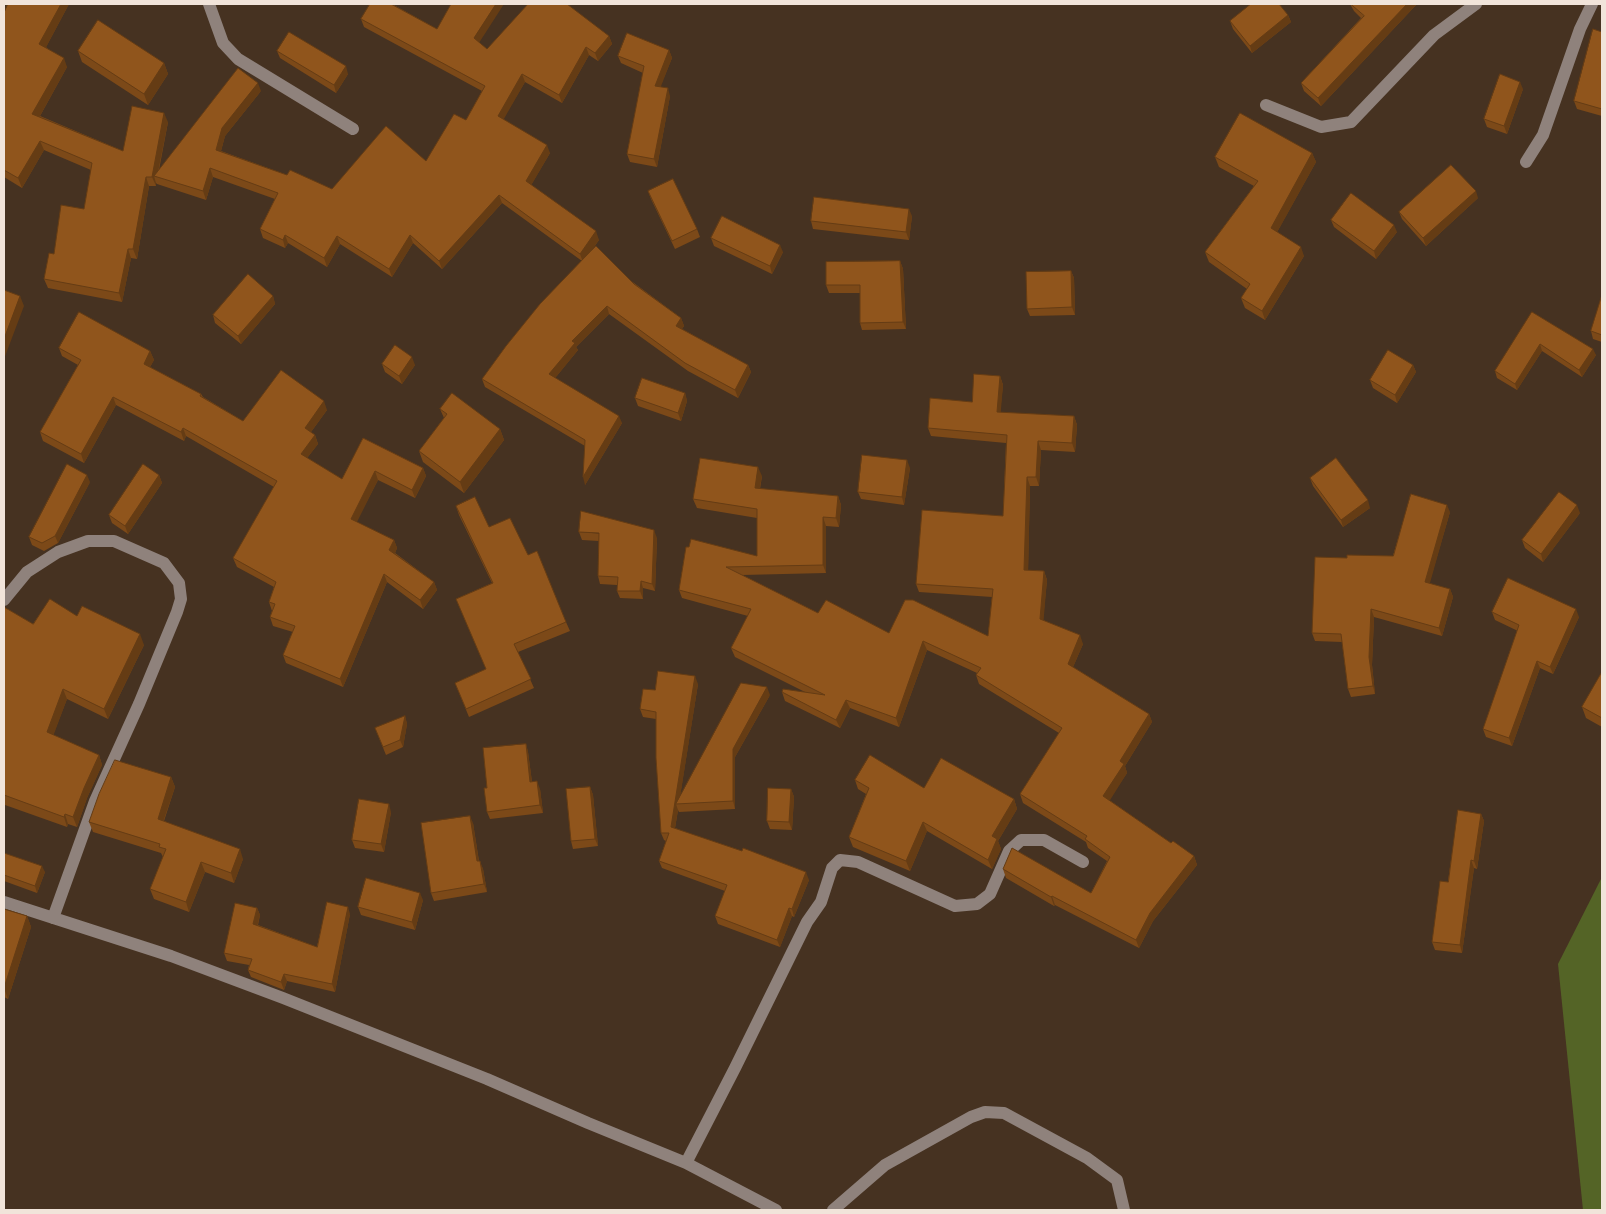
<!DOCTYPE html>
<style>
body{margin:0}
#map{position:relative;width:1606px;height:1214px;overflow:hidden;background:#463221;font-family:Karla,sans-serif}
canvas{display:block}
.frame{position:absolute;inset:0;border:5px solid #f1e4da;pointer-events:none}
</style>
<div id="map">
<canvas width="1606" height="1214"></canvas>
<div class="frame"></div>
</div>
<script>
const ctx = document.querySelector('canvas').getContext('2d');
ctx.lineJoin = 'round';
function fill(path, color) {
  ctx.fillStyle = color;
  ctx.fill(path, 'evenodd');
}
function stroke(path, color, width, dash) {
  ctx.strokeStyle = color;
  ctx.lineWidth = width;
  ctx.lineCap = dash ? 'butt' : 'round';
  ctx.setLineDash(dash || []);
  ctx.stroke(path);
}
fill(new Path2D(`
 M 1602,877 L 1602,1210 L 1583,1210 L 1558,964 Z`), '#546426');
stroke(new Path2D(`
 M 209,4 L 223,43 L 238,59 L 353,129
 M 1266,105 L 1321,127 L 1351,122 L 1434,35 L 1476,4
 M 1526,162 L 1543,135 L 1580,29 L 1592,4
 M 4,600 L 27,572 L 58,552 L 88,541 L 114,541 L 164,563 L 179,583 L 181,599 L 177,612 L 139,704 L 95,801 L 53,918
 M 4,902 L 171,956 L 283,998 L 487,1079 L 588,1123 L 686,1163 L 776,1210
 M 686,1163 L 735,1068 L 807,922 L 821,902 L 832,868 L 840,860 L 858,862 L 955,906 L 977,904 L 990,894 L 1009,851 L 1021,840 L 1044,840 L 1083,862
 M 833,1210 L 885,1165 L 971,1117 L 985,1112 L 1004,1113 L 1087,1158 L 1117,1180 L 1124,1210`), '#8f827c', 12);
fill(new Path2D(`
 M 69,4 L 46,47 L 67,67 L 40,116 L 123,151 L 168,122 L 159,170 L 261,91 L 225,136 L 221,151 L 287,175 L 332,189 L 426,161 L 466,120 L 482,91 L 364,27 L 361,19 L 392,4 L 437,29 L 479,43 L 487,49 L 609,36 L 612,44 L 598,61 L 589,55 L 562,103 L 525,82 L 503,119 L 550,153 L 531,185 L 599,240 L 591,251 L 681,318 L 684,326 L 682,329 L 748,365 L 751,372 L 738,398 L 688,371 L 609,314 L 576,347 L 578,350 L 555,378 L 622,423 L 585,485 L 585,446 L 485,387 L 482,379 L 582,261 L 502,203 L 442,269 L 413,243 L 392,277 L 340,244 L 327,267 L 288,243 L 285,248 L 263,238 L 260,229 L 275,199 L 213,177 L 206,200 L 157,184 L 156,183 L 156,186 L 149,186 L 137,259 L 131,258 L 122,302 L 48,288 L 44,279 L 54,254 L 84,209 L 91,170 L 44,150 L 22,188 L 4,177 L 4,13 Z
 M 1350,4 L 1417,4 L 1321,106 L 1304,91 L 1301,83 L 1361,18 L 1354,11 Z
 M 1288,15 L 1291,22 L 1252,53 L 1233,29 L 1230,21 Z
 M 1602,32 L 1602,116 L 1577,109 L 1574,101 Z
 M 669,50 L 672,58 L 660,87 L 670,96 L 657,167 L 630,162 L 627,154 L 643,73 L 621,63 L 618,56 Z
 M 78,51 L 164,63 L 168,74 L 148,105 L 82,62 Z
 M 277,51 L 348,74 L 336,93 L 280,58 Z
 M 1523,89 L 1507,134 L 1487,127 L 1484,119 Z
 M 1312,153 L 1316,162 L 1277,232 L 1304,256 L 1265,320 L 1245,308 L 1241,298 L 1247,289 L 1209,262 L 1205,252 L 1254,186 L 1219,167 L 1215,157 Z
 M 648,191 L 697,229 L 700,237 L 675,249 L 651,199 Z
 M 1478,198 L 1426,246 L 1402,219 L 1399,212 Z
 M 912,216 L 909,240 L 813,229 L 811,221 Z
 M 1331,220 L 1397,232 L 1376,259 L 1334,227 Z
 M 711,238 L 783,252 L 772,274 L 714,246 Z
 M 900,261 L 903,269 L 906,329 L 862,330 L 860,323 L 860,293 L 829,293 L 826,285 Z
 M 1071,271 L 1074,278 L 1075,315 L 1030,316 L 1027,309 Z
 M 1602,295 L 1602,342 L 1593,339 L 1591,331 Z
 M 273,296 L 275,304 L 241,344 L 215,323 L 213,315 Z
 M 1532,312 L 1596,355 L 1582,377 L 1542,351 L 1517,390 L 1497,378 L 1495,371 Z
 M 59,348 L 150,351 L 154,360 L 150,367 L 201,394 L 203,397 L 243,421 L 327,410 L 311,432 L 315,435 L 318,444 L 307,458 L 342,479 L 363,438 L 423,468 L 426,476 L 415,498 L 378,480 L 356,522 L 394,540 L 397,548 L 395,553 L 434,582 L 437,590 L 423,609 L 387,582 L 343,687 L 286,663 L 283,655 L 293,632 L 273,626 L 270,617 L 272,611 L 269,602 L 274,587 L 237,567 L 233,558 L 274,487 L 186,436 L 184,441 L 116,405 L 84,463 L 43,441 L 40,432 L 78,365 L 62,356 Z
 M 382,364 L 415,365 L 402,384 L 385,372 Z
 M 1413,365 L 1416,372 L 1397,403 L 1373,388 L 1370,380 Z
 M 1000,376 L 1003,385 L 1000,413 L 1074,416 L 1077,425 L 1075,452 L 1041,450 L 1039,486 L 1030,486 L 1028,570 L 1044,571 L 1047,580 L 1043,620 L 1083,644 L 1073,667 L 1149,714 L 1152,722 L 1125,766 L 1127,773 L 1109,800 L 1171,843 L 1194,856 L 1197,865 L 1153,921 L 1139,948 L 1055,905 L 1054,906 L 1006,878 L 1003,869 L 1091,893 L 1107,861 L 1088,848 L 1086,842 L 1023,803 L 1020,794 L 1059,733 L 979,684 L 976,675 L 977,673 L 927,650 L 899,727 L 850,708 L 840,728 L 785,701 L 782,692 L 805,692 L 735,657 L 731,648 L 748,616 L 682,598 L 679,590 L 686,547 L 757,556 L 757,518 L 697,508 L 693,499 L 762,476 L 760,489 L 838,496 L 841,505 L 839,527 L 826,526 L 826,573 L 742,575 L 818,613 L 889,633 L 988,636 L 992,597 L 919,592 L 916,584 L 1003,516 L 1006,443 L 931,436 L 928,428 L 972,402 Z
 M 685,393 L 687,401 L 681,421 L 638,406 L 635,398 Z
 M 440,409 L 500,429 L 504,440 L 464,493 L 423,462 L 419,451 L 444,418 Z
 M 910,468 L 904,505 L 861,499 L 858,492 Z
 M 159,475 L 162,483 L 128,534 L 112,523 L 109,515 Z
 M 1310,478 L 1370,508 L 1343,527 L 1313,486 Z
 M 90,482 L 58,543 L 44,551 L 32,545 L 29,537 Z
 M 456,506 L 489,527 L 528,555 L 566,622 L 570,631 L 518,652 L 534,688 L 469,717 L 455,683 L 486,669 L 456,599 L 492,583 L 459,515 Z
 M 1450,512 L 1429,584 L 1450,589 L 1453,597 L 1442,636 L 1374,617 L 1372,665 L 1375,694 L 1351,697 L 1348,689 L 1342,642 L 1315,641 L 1312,633 L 1347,558 L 1393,556 Z
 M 1580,513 L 1543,562 L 1525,548 L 1522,540 Z
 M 579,532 L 657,538 L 655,591 L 643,588 L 643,599 L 620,598 L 617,591 L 617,585 L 600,584 L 598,576 L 599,541 L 582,540 Z
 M 4,607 L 33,624 L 77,616 L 144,645 L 108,719 L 67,699 L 53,735 L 99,755 L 102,765 L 87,798 L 77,827 L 68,824 L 67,827 L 5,805 L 4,801 Z
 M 1492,612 L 1579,617 L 1553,674 L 1540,668 L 1512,746 L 1486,737 L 1483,729 L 1518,631 L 1495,620 Z
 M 1602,672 L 1602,727 L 1586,718 L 1582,707 Z
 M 698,684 L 680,796 L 770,695 L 735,757 L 735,809 L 679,812 L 678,810 L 675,828 L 809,880 L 794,917 L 792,916 L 780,947 L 718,924 L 715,916 L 725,891 L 662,868 L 659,861 L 666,841 L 664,840 L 661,833 L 656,719 L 643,717 L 640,709 L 655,690 Z
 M 405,716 L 407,724 L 403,747 L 386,755 L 375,728 Z
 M 526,744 L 528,752 L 532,782 L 540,789 L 543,813 L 490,819 L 487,812 L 487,788 Z
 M 171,777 L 175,787 L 164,821 L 243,859 L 234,883 L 205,872 L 189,912 L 154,899 L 150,889 L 163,857 L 161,853 L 93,832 L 89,822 Z
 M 855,780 L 924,788 L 1014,799 L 1017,809 L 998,841 L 1001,849 L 992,869 L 927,831 L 910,871 L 853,847 L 849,837 L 866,794 L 858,789 Z
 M 590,787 L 593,795 L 598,846 L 573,849 L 571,841 Z
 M 791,789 L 794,797 L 792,830 L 770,829 L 767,821 Z
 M 391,812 L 384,852 L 355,848 L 352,840 Z
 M 1481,814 L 1484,821 L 1477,869 L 1474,868 L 1462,953 L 1435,950 L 1432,942 L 1448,882 Z
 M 473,823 L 479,861 L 483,869 L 487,892 L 434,901 L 431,893 Z
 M 4,853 L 45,872 L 37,893 L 4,881 Z
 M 423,900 L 415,930 L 361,915 L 358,907 Z
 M 257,908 L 260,915 L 258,925 L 317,947 L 350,914 L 335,992 L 287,981 L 284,990 L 251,977 L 248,970 L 249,965 L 227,961 L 224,953 Z
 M 4,909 L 27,916 L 31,927 L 8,999 L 4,997 Z`), '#7c4918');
fill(new Path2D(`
 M 61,4 L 69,4 L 43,53 L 39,44 Z
 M 496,4 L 504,4 L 477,46 L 474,38 Z
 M 1407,4 L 1417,4 L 1321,106 L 1318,98 Z
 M 1288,15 L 1291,22 L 1252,53 L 1250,46 Z
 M 609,36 L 612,44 L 598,61 L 595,53 Z
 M 586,47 L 589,55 L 562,103 L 559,95 Z
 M 669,50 L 672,58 L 658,94 L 655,86 Z
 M 64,58 L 67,67 L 36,123 L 32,114 Z
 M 164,63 L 168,74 L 148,105 L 144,94 Z
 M 346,66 L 348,74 L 336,93 L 334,85 Z
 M 522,74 L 525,82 L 501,124 L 498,116 Z
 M 1520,82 L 1523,89 L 1507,134 L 1504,126 Z
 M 258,83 L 261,91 L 225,136 L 219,158 L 216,150 L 222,128 Z
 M 668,88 L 670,96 L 657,167 L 654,159 Z
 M 164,113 L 168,122 L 157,177 L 154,176 L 156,183 L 156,186 L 152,177 Z
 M 40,141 L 44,150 L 22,188 L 18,178 Z
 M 547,145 L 550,153 L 529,189 L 526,181 Z
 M 1312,153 L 1316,162 L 1274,238 L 1271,228 Z
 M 210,168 L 213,177 L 206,200 L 203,191 Z
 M 146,177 L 149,186 L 137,259 L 133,249 Z
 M 1476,191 L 1478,198 L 1426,246 L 1423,238 Z
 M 499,195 L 502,203 L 442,269 L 439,261 Z
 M 909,209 L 912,216 L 909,240 L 906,232 Z
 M 1394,225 L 1397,232 L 1376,259 L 1374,251 Z
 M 596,231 L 599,240 L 583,262 L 580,254 Z
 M 285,235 L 288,243 L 285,248 L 283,240 Z
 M 410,235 L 413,243 L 392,277 L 389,269 Z
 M 337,236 L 340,244 L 327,267 L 324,258 Z
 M 780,245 L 783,252 L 772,274 L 770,266 Z
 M 1301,247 L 1304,256 L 1265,320 L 1262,311 Z
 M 128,249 L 131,258 L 122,302 L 119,293 Z
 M 900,261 L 903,269 L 906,329 L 903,322 Z
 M 1071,271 L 1074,278 L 1075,315 L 1072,307 Z
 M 20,296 L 24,306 L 4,359 L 4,339 Z
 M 273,296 L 275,304 L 241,344 L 238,336 Z
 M 607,306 L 609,314 L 576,347 L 578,350 L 552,382 L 549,374 L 572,341 Z
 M 681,318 L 684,326 L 679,333 L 676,326 Z
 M 1540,344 L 1542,351 L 1517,390 L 1515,384 Z
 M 1593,349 L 1596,355 L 1582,377 L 1579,370 Z
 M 150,351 L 154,360 L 147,372 L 144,364 Z
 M 412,357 L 415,365 L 402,384 L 399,376 Z
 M 748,365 L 751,372 L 738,398 L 735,390 Z
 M 1413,365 L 1416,372 L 1397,403 L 1395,395 Z
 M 1000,376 L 1003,385 L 1000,421 L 997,412 Z
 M 685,393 L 687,401 L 681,421 L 678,413 Z
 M 113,397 L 116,405 L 84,463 L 81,454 Z
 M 324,401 L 327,410 L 308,436 L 305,428 Z
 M 619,416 L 622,423 L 585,485 L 583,477 Z
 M 1074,416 L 1077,425 L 1075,452 L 1072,443 Z
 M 183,428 L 186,436 L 184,441 L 181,432 Z
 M 500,429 L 504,440 L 464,493 L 460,482 Z
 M 315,435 L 318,444 L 304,462 L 301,454 Z
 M 1038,441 L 1041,450 L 1039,486 L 1036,477 Z
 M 907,460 L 910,468 L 904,505 L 902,497 Z
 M 758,467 L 762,476 L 758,497 L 755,488 Z
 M 423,468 L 426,476 L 415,498 L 412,490 Z
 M 375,471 L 378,480 L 354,528 L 351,519 Z
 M 87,475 L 90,482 L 58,543 L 55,536 Z
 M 159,475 L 162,483 L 128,534 L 125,526 Z
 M 1027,477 L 1030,486 L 1028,578 L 1024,570 Z
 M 838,496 L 841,505 L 839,527 L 836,518 Z
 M 1368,500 L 1370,508 L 1343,527 L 1341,520 Z
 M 1447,505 L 1450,512 L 1428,590 L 1425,582 Z
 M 1577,505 L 1580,513 L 1543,562 L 1541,554 Z
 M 823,517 L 826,526 L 826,573 L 823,565 Z
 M 654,530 L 657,538 L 655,591 L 652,584 Z
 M 394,540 L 397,548 L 393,558 L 389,550 Z
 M 1044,571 L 1047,580 L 1043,627 L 1040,619 Z
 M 384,574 L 387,582 L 343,687 L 340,679 Z
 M 641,581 L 643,588 L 643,599 L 640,591 Z
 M 434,582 L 437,590 L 423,609 L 420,600 Z
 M 1450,589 L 1453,597 L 1442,636 L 1439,628 Z
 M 1371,609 L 1374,617 L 1372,665 L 1375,694 L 1373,686 L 1369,657 Z
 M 1576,609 L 1579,617 L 1553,674 L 1550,667 Z
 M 140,634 L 144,645 L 108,719 L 104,709 Z
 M 1080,635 L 1083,644 L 1071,672 L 1068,664 Z
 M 923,641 L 927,650 L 899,727 L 896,718 Z
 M 1537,661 L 1540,668 L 1512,746 L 1509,738 Z
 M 695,676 L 698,684 L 679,804 L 676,804 L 678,810 L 674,834 L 671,827 Z
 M 767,687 L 770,695 L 735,757 L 735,809 L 733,801 L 733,749 Z
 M 63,689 L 67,699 L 51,742 L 47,732 Z
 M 846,700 L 850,708 L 840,728 L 836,720 Z
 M 1149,714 L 1152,722 L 1125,766 L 1127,773 L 1107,805 L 1103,796 L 1120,761 Z
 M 405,716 L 407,724 L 403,747 L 400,740 Z
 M 526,744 L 528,752 L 533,790 L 530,782 Z
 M 99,755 L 102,765 L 87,798 L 77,827 L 73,817 L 84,788 Z
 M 171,777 L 175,787 L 161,828 L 158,819 Z
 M 537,781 L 540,789 L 543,813 L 540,805 Z
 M 590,787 L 593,795 L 598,846 L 595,839 Z
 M 791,789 L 794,797 L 792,830 L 789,822 Z
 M 1014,799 L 1017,809 L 998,841 L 1001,849 L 992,869 L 988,860 L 992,836 Z
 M 389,804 L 391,812 L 384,852 L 381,844 Z
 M 65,814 L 68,824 L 67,827 L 64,817 Z
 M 1481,814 L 1484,821 L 1477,869 L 1474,861 Z
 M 470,816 L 473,823 L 480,869 L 477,861 Z
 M 923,822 L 927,831 L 910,871 L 906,861 Z
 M 240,849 L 243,859 L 234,883 L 231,873 Z
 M 1194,856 L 1197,865 L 1153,921 L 1139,948 L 1136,940 L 1150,913 Z
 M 1471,860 L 1474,868 L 1462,953 L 1460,945 Z
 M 480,861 L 483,869 L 487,892 L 484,884 Z
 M 201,862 L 205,872 L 189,912 L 186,902 Z
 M 42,866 L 45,872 L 37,893 L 35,886 Z
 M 806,872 L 809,880 L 794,917 L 792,909 Z
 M 420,893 L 423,900 L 415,930 L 412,922 Z
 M 1052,896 L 1055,905 L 1054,906 L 1051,897 Z
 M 348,907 L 350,914 L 335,992 L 332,984 Z
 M 257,908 L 260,915 L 256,931 L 253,924 Z
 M 789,908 L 792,916 L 780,947 L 777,940 Z
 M 27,916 L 31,927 L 8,999 L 4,988 Z
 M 284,974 L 287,981 L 284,990 L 281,982 Z`), '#653c14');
const building = new Path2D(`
 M 8,4 L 61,4 L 39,44 L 64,58 L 32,114 L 123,151 L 132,106 L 164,113 L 152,177 L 146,177 L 133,249 L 128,249 L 119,293 L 44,279 L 49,253 L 54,254 L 61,205 L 84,209 L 92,163 L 40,141 L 18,178 L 4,170 L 4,13 Z
 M 370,4 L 391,4 L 437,29 L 451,4 L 496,4 L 474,38 L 487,49 L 528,4 L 567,4 L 609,36 L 595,53 L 586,47 L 559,95 L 522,74 L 498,116 L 547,145 L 526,181 L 596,231 L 580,254 L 499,195 L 439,261 L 410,235 L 389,269 L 337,236 L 324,258 L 285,235 L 283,240 L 260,229 L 278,193 L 210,168 L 203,191 L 154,176 L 238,68 L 258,83 L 222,128 L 216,150 L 287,175 L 290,170 L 332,189 L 386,126 L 426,161 L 454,114 L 466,120 L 485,86 L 361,19 Z
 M 1251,4 L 1279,4 L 1288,15 L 1250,46 L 1230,21 Z
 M 1351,4 L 1407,4 L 1318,98 L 1301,83 L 1364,16 Z
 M 98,20 L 164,63 L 144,94 L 78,51 Z
 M 1593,29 L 1602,32 L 1602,109 L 1574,101 Z
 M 289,32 L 346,66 L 334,85 L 277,51 Z
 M 627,33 L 669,50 L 655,86 L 668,88 L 654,159 L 627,154 L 644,66 L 618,56 Z
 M 1500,74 L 1520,82 L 1504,126 L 1484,119 Z
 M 1240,113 L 1312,153 L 1271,228 L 1301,247 L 1262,311 L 1241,298 L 1250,284 L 1205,252 L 1258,181 L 1215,157 Z
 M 1451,165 L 1476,191 L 1423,238 L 1399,212 Z
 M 673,179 L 697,229 L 672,241 L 648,191 Z
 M 1351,193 L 1394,225 L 1374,251 L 1331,220 Z
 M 814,197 L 909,209 L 906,232 L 811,221 Z
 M 722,216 L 780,245 L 770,266 L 711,238 Z
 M 596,246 L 634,284 L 681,318 L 676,326 L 748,365 L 735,390 L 685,363 L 607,306 L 572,341 L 575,343 L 549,374 L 619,416 L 583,477 L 585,440 L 482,379 L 506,346 L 540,304 Z
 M 900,261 L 903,322 L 860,323 L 860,285 L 826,285 L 826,262 Z
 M 1071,271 L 1072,307 L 1027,309 L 1026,272 Z
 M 248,274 L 273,296 L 238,336 L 213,315 Z
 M 4,290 L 20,296 L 4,339 Z
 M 1602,295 L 1602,335 L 1591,331 Z
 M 79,312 L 150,351 L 144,364 L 201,394 L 200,396 L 243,421 L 281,370 L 324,401 L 305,428 L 315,435 L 301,454 L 342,479 L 363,438 L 423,468 L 412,490 L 375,471 L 351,519 L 394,540 L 389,550 L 434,582 L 420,600 L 384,574 L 340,679 L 283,655 L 295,626 L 270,617 L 275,604 L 269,602 L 276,582 L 233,558 L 277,481 L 183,428 L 181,432 L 113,397 L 81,454 L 40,432 L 81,360 L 59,348 Z
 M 1532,312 L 1593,349 L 1579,370 L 1540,344 L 1515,384 L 1495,371 Z
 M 395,345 L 412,357 L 399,376 L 382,364 Z
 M 1388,350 L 1413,365 L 1395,395 L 1370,380 Z
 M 974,374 L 1000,376 L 997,412 L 1074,416 L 1072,443 L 1038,441 L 1036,477 L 1027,477 L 1024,570 L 1044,571 L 1040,619 L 1080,635 L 1068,664 L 1149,714 L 1120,761 L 1124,764 L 1103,796 L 1171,843 L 1173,841 L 1194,856 L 1150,913 L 1136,940 L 1052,896 L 1051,897 L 1003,869 L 1012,848 L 1091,893 L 1110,857 L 1085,839 L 1087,836 L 1020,794 L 1062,728 L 976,675 L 981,668 L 923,641 L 896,718 L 846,700 L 836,720 L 782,692 L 783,689 L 825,695 L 731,648 L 751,609 L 679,590 L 686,547 L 689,547 L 691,539 L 757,556 L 757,509 L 693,499 L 700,458 L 758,467 L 755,488 L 838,496 L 836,518 L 823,517 L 823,565 L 726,567 L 818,613 L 826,600 L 889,633 L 905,600 L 913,600 L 988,636 L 993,589 L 916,584 L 922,510 L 1003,516 L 1007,435 L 928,428 L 930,398 L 972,402 Z
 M 642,378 L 685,393 L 678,413 L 635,398 Z
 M 452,393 L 500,429 L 460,482 L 419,451 L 447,414 L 440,409 Z
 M 862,455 L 907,460 L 902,497 L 858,492 Z
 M 1336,458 L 1368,500 L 1341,520 L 1310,478 Z
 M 67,464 L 87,475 L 55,536 L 42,543 L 29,537 Z
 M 143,464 L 159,475 L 125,526 L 109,515 Z
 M 1559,492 L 1577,505 L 1541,554 L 1522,540 Z
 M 1411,494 L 1447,505 L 1425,582 L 1450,589 L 1439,628 L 1371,609 L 1369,657 L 1373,686 L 1348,689 L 1341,634 L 1312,633 L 1315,557 L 1347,558 L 1347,555 L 1393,556 Z
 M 475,497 L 489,527 L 510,518 L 528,555 L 537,551 L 566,622 L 514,644 L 531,679 L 466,709 L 455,683 L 486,669 L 456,599 L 493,583 L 456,506 Z
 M 581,511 L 654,530 L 652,584 L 641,581 L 640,591 L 617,591 L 618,577 L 598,576 L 599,533 L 579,532 Z
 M 1508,578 L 1576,609 L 1550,667 L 1537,661 L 1509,738 L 1483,729 L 1519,625 L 1492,612 Z
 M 50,599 L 77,616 L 82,606 L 140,634 L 104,709 L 63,689 L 47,732 L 99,755 L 84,788 L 73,817 L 65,814 L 64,817 L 4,795 L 4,607 L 33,624 Z
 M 658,671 L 695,676 L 671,827 L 742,851 L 743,848 L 806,872 L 792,909 L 789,908 L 777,940 L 715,916 L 727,885 L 659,861 L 669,833 L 661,833 L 656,758 L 656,712 L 640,709 L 643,689 L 655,690 Z
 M 1602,672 L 1602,718 L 1582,707 Z
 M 741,683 L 767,687 L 733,749 L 733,801 L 676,804 Z
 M 405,716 L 400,740 L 383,747 L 375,728 Z
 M 526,744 L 530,782 L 537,781 L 540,805 L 487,812 L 484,788 L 487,788 L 483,748 Z
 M 870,755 L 924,788 L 941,758 L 1014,799 L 992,836 L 997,839 L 988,860 L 923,822 L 906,861 L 849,837 L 869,788 L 855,780 Z
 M 115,760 L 171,777 L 158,819 L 240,849 L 231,873 L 201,862 L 186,902 L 150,889 L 166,849 L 159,847 L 160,844 L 89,822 L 99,794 Z
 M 590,787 L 595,839 L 571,841 L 566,789 Z
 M 768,788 L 791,789 L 789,822 L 767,821 Z
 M 359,799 L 389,804 L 381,844 L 352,840 Z
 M 1458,810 L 1481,814 L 1474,861 L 1471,860 L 1460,945 L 1432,942 L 1440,881 L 1448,882 Z
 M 470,816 L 477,861 L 480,861 L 484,884 L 431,893 L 421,823 Z
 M 4,853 L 42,866 L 35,886 L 4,875 Z
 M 366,878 L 420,893 L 412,922 L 358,907 Z
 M 327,902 L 348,907 L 332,984 L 284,974 L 281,982 L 248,970 L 252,959 L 224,953 L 235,903 L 257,908 L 253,924 L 317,947 Z
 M 4,909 L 27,916 L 4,988 Z`);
fill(building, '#90551c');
stroke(building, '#653c14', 1);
</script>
